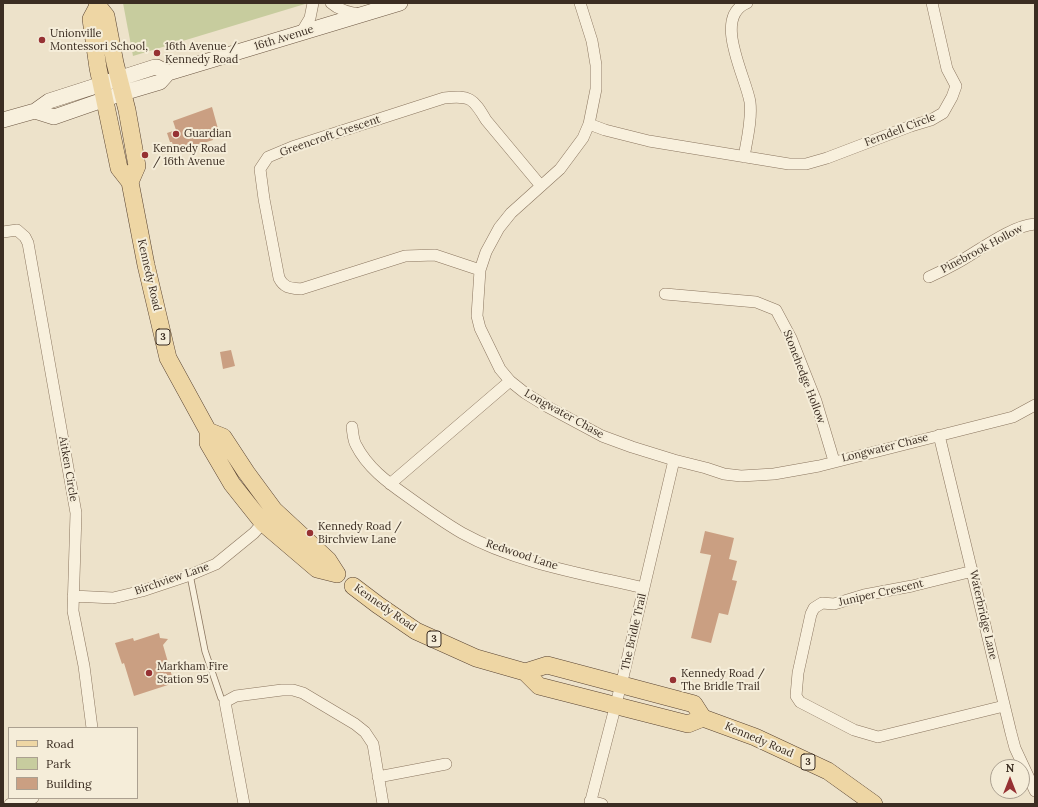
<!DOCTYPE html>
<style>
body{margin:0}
#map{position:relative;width:1038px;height:807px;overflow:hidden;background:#ede2ca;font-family:Lora,serif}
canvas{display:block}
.frame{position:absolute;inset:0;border:4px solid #3b2d22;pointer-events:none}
.legend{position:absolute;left:8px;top:727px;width:130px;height:72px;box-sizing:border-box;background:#f5edd9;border:1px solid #aba090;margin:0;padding:5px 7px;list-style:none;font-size:12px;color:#3b2d22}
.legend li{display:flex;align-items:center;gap:8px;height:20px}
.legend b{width:20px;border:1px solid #aba090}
.north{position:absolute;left:990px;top:759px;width:40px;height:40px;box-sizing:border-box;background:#f5edd9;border:1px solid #aba090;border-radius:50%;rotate:0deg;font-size:11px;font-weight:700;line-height:16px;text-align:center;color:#3b2d22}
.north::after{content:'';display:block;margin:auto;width:14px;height:18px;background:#963133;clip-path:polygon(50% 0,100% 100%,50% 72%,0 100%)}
</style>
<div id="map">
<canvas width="1038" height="807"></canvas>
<div class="frame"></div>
<ul class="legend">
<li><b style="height:5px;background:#eed6a4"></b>Road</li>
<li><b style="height:11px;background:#c7cc9e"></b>Park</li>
<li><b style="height:11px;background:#ca9f82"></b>Building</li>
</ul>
<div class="north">N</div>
</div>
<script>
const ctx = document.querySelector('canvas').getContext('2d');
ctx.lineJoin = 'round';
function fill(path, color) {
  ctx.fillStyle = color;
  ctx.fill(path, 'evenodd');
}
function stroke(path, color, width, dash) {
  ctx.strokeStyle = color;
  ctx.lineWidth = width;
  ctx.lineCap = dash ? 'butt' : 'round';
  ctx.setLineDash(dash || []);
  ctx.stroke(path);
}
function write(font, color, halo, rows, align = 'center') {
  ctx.font = font + ' Lora,serif';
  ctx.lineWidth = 4;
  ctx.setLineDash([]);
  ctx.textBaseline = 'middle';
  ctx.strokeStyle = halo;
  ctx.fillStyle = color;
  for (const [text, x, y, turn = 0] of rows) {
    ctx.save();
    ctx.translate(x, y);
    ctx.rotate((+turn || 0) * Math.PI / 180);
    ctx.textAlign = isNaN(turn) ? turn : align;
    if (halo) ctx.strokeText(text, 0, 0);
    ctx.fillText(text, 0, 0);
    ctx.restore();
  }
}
fill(new Path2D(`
 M 123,3 L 305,3 L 305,4 L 133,56 Z`), '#c7cc9e');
fill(new Path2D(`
 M 212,107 L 220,136 L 212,138 L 213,140 L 182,150 L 181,148 L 175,151 L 172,142 L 170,142 L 167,133 L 176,130 L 173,121 Z
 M 231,350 L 235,366 L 223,369 L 220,352 Z
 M 705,531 L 734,538 L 729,559 L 737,561 L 732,580 L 737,581 L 728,615 L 719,613 L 711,643 L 691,638 L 711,555 L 700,553 Z
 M 159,633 L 160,638 L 168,639 L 163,645 L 174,683 L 134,696 L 124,663 L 122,664 L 115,643 L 133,638 L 134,641 Z`), '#ca9f82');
const service = new Path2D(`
 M 190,575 L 205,651 L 221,698 L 225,702`);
const minor = new Path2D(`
 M 331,3 C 340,11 350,13 361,14
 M 580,3 L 592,41 L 596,65 L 596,89 L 589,124 L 583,138 L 560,169 L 511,213 L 499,228 L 486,252 L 480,270 L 477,316 L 480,328 L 500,369 L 510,381 L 525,393 L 546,406 L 602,436 L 632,447 L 674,460 L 706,468 L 724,474 L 741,476 L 774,474 L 819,466 L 1013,417 L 1035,405
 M 301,33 L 310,18 L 313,3
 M 589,124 L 605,130 L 649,141 L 789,164 L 806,164 L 827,158 L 911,126 L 931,120 L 943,113 L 952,97 L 956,86 L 947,69 L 932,3
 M 744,157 C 747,139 752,120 750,102 C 746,77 712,17 747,3
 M 3,232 L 17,230 L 25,237 L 28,243 L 76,513 L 73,611 L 84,666 L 92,728
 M 480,270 L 435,255 L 405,256 L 301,289 C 290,288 284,288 279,278 L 264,199 L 260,169 L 268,157 L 292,147 L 444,98 C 470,95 473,98 486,120 L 541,186
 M 929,277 C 938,273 948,268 957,263 C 979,251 1010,226 1035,224
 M 665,294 L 756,302 L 776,310 L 791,338 L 816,401 L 834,461
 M 352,427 C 353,433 353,440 356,445 C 367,467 387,482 407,496 C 425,509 443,522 462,533 C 516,563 584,574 644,588
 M 939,435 L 1011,733 L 1015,748 L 1035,791
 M 390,484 L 510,381
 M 973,571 L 912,586 L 864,595 L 834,604 L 822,603 L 814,608 L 811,614 L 798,673 L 796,696 L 800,702 L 854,730 L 878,737 L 1004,706
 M 73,596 L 113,598 L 142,591 L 190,575 L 216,564 L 254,533 L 267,518
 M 378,777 L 446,764
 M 590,801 L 602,804
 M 10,804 L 33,798
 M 244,804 L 225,702 L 236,696 L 282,690 L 293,690 L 303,693 L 355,724 L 365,732 L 373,744 L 383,804
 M 590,804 L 624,673 L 674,460`);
const secondary = new Path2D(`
 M 35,111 L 54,117 L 123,93 L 160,82 L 168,73 L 400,3
 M 3,120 L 35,111 L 49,101 L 155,67 L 157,67 L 168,73`);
const primary = new Path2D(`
 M 97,3 L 98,6 L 106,16 L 115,63 L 127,110 L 137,166 L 130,182
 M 98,6 L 91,19 L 98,68 L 119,168 L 130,182 L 146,265 L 168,358 L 208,431 L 208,443 L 232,484 L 263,523 L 317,569 L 337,574
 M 208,431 L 223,437 L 246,472 L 274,510 L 328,560 L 337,574
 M 353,586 L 378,605 L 416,631 L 476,658 L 525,672 L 539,686 L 688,724 L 703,718
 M 525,672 L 547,665 L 694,704 L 703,718 L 755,737 L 828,771 L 874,804`);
stroke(service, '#8a755f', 7);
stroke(minor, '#8a755f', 12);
stroke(secondary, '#6c5642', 16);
stroke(primary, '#584332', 18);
stroke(service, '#f8f0dd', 5.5);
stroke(minor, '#f8f0dd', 11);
stroke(secondary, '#f8f0dd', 15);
stroke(primary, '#eed6a4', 17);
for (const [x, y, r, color] of [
 [42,40,4,"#963133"],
 [157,53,4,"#963133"],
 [176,134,4,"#963133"],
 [145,155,4,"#963133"],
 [310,533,4,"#963133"],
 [149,673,4,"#963133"],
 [673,680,4,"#963133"]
]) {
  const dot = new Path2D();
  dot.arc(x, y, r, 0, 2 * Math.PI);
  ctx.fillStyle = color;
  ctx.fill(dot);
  stroke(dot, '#f5edd9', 1.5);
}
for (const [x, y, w] of [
 [163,337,14],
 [434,639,14],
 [808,762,14]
]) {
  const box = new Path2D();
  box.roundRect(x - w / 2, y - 8, w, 16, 3);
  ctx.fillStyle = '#f5edd9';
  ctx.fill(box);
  stroke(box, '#3b2d22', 1);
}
write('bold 10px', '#3b2d22', null, [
 ["3",163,337],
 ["3",434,639],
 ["3",808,762]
]);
write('11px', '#3b2d22', '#f5edd9', [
 ["Unionville",50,34],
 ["Montessori School,",50,47],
 ["16th Avenue /",165,47],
 ["Kennedy Road",165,60],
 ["Guardian",184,134],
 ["Kennedy Road",153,149],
 ["/ 16th Avenue",153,162],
 ["Kennedy Road /",318,527],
 ["Birchview Lane",318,540],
 ["Markham Fire",157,667],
 ["Station 95",157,680],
 ["Kennedy Road /",681,674],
 ["The Bridle Trail",681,687]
], 'left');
write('11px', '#3b2d22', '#f5edd9', [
 ["16th Avenue",284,38,-17],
 ["Ferndell Circle",900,130,-21],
 ["Greencroft Crescent",330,136,-19],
 ["Pinebrook Hollow",982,249,-28],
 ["Kennedy Road",149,275,77],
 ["Stonehedge Hollow",804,377,69],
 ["Longwater Chase",564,414,29],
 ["Longwater Chase",885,448,-14],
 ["Aitken Circle",68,469,80],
 ["Redwood Lane",522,555,18],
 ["Birchview Lane",172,579,-19],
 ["Juniper Crescent",881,593,-13],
 ["Kennedy Road",385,608,35],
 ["Waterbridge Lane",983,615,77],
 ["The Bridle Trail",634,632,-77],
 ["Kennedy Road",759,740,23]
]);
</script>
